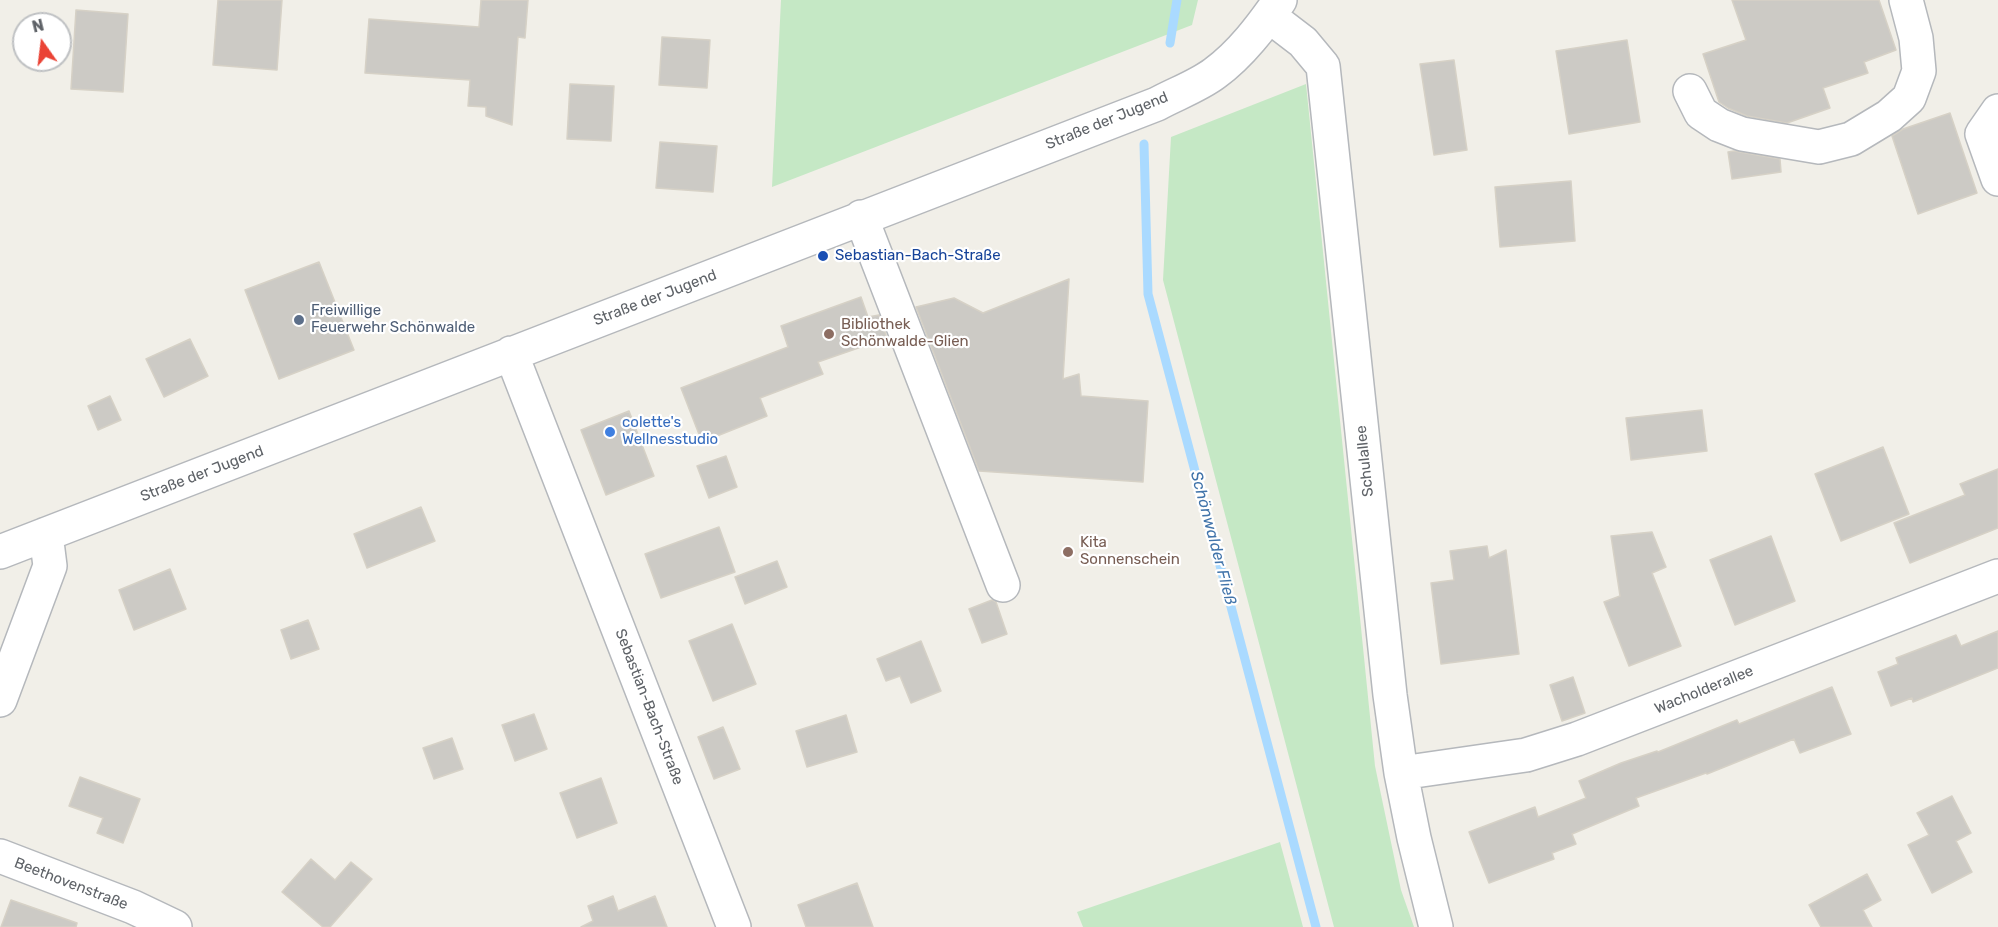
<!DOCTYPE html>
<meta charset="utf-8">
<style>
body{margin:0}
#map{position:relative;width:1998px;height:927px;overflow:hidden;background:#f1efe8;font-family:Rubik,sans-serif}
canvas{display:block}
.north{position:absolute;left:12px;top:12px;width:60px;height:60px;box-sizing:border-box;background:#fff;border:2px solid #bfc1c3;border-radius:50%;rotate:346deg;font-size:16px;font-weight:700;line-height:24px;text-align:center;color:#5f6368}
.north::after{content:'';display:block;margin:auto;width:21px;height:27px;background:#ea4335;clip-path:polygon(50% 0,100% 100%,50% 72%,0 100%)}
</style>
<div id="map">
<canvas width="1998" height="927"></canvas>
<div class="north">N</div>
</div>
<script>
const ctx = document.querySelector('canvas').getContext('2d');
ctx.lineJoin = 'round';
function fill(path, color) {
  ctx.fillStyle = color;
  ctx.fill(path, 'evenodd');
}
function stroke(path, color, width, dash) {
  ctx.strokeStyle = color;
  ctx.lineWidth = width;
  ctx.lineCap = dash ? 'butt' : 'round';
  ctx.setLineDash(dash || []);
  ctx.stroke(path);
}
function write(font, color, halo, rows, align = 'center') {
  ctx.font = font + ' Rubik,sans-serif';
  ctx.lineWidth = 4.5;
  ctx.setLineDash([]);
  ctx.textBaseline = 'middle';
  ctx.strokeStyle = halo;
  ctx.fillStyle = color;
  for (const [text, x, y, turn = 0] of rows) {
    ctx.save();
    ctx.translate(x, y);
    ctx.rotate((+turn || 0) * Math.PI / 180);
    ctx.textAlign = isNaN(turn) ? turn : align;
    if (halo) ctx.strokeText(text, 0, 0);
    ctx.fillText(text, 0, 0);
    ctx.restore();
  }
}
fill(new Path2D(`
 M 781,0 L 1198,0 L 1192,25 L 772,187 Z
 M 1306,84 L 1375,766 L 1401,890 L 1414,927 L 1334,927 L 1163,280 L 1171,137 Z
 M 1280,842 L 1303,927 L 1083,927 L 1077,912 Z`), '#c5e8c5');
stroke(new Path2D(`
 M 1170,43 L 1177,0
 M 1144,144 L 1148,294 L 1316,927`), '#aadaff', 9);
const building = new Path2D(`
 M 218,0 L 282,0 L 277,70 L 213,65 Z
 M 481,0 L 528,0 L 525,38 L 518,37 L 512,125 L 486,116 L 486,107 L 468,106 L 470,80 L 365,73 L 369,19 L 479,27 Z
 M 1732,0 L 1879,0 L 1896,50 L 1864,62 L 1868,73 L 1823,88 L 1830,108 L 1787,123 L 1747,116 L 1728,108 L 1719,102 L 1703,54 L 1746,40 Z
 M 76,10 L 128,14 L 123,92 L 71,89 Z
 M 662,37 L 710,40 L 707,88 L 659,85 Z
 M 1627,40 L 1640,122 L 1569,134 L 1556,51 Z
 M 1454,60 L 1467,150 L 1434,155 L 1420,64 Z
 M 570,84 L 614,86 L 611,141 L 567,139 Z
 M 1950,113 L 1977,193 L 1918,214 L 1892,136 L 1903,129 Z
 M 660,142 L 717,146 L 713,192 L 656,188 Z
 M 1734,151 L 1780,159 L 1781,172 L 1732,179 L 1728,152 Z
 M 1571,181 L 1575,241 L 1500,247 L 1495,187 Z
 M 319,262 L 354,350 L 279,379 L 245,290 Z
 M 1069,279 L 1063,379 L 1079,374 L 1081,396 L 1148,401 L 1143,482 L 979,471 L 916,307 L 954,298 L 983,313 Z
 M 861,297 L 868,317 L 879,315 L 887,338 L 818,362 L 823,374 L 760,398 L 767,416 L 702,442 L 681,388 L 788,347 L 781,326 Z
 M 190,339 L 208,376 L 164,397 L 146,359 Z
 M 110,396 L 121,420 L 98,430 L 88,406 Z
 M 1702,410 L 1707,451 L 1631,460 L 1626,418 Z
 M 629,411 L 654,476 L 606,495 L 581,430 Z
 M 1883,447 L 1909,514 L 1841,541 L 1815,474 Z
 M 726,456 L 737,487 L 709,498 L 697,466 Z
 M 1998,469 L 1998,528 L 1910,563 L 1894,523 L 1965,495 L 1960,484 Z
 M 421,507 L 435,541 L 367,568 L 354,534 Z
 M 719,527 L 735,572 L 661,598 L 645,554 Z
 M 1652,532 L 1666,567 L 1652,573 L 1681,646 L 1629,666 L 1604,602 L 1620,596 L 1611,536 Z
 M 1771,536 L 1795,601 L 1735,625 L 1710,560 Z
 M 1487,546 L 1489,558 L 1506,550 L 1519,654 L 1441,664 L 1431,583 L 1454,580 L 1450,551 Z
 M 777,561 L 787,587 L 745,604 L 735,577 Z
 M 170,569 L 186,609 L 134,630 L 119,590 Z
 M 992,600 L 996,602 L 1007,634 L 982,643 L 969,609 Z
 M 308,620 L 319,649 L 291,659 L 281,630 Z
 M 732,624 L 756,684 L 713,701 L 689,641 Z
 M 1998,631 L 1998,668 L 1913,702 L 1912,698 L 1891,706 L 1878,672 L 1898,664 L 1896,658 L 1956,635 L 1961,646 Z
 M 921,641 L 941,691 L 911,703 L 900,676 L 886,681 L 877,659 Z
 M 1573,677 L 1585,713 L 1562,721 L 1550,685 Z
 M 1832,687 L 1851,734 L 1800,753 L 1794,739 L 1707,774 L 1706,773 L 1636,798 L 1639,806 L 1572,834 L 1576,844 L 1552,853 L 1554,859 L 1489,883 L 1469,832 L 1535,807 L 1538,817 L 1586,798 L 1579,781 L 1621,763 L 1657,751 L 1658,752 L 1737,720 L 1739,724 Z
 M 534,714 L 547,749 L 515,761 L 502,725 Z
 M 846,715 L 857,752 L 807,767 L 796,731 Z
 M 723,727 L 740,769 L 714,779 L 698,737 Z
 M 452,738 L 463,769 L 434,779 L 423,748 Z
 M 80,777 L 140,799 L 123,843 L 97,833 L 103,818 L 69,806 Z
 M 601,778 L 617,823 L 577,838 L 560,793 Z
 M 1952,796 L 1971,833 L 1956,841 L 1972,872 L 1932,893 L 1908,845 L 1929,835 L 1917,813 Z
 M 311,859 L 335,880 L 351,862 L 372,879 L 330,927 L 323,927 L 282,892 Z
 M 1867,874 L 1881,900 L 1863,910 L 1872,927 L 1821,927 L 1809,905 Z
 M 857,883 L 873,927 L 806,927 L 798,905 Z
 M 613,896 L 618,911 L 655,896 L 667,927 L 581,927 L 593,921 L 588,906 Z
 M 11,900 L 77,923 L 76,927 L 1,927 Z`);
fill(building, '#cccac5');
stroke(building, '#d6d1c6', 1.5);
const minor = new Path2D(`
 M 1269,16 L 1303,42 L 1323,66 L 1390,695 L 1401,773 L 1414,838 L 1436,927
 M 1690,91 L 1701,113 L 1719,125 L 1742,134 L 1819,147 L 1851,139 L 1889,116 L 1909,98 L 1919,71 L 1916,38 L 1906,0
 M 1998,111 L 1982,134 L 1998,179
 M 861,217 L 1003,585
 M 511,353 L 734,927
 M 0,552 L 1157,104 C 1175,94 1198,86 1215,73 C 1241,54 1262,26 1280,0
 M 0,700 L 50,566 L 46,534
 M 1401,773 L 1526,755 L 1577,739 L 1998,576
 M 0,856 L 133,907 L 175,927`);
stroke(minor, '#b5b8bc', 36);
stroke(minor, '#fff', 33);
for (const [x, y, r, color] of [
 [823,256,6,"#1a4fb4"],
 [299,320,6,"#5c6f8a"],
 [829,334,6,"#8d6e63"],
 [610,432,6,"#3f7fe0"],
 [1068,552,6,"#8d6e63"]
]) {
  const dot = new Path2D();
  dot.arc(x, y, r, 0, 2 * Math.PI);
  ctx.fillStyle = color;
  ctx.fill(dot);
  stroke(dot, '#fff', 2);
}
write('15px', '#5f6368', '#fff', [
 ["Straße der Jugend",1107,121,-22],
 ["Straße der Jugend",655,298,-21],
 ["Schulallee",1365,461,-96],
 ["Straße der Jugend",202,474,-21],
 ["Wacholderallee",1704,690,-22],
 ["Sebastian-Bach-Straße",649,707,69],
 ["Beethovenstraße",71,884,21]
]);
write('15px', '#164399', '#fff', [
 ["Sebastian-Bach-Straße",835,256]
], 'left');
write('15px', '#4e5e75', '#fff', [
 ["Freiwillige",311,311],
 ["Feuerwehr Schönwalde",311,328]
], 'left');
write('15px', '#785e54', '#fff', [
 ["Bibliothek",841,325],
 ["Schönwalde-Glien",841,342],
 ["Kita",1080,543],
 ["Sonnenschein",1080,560]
], 'left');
write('15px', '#366cbe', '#fff', [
 ["colette's",622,423],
 ["Wellnesstudio",622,440]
], 'left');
write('italic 16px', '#4174aa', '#fff', [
 ["Schönwalder Fließ",1213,538,75]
]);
</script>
